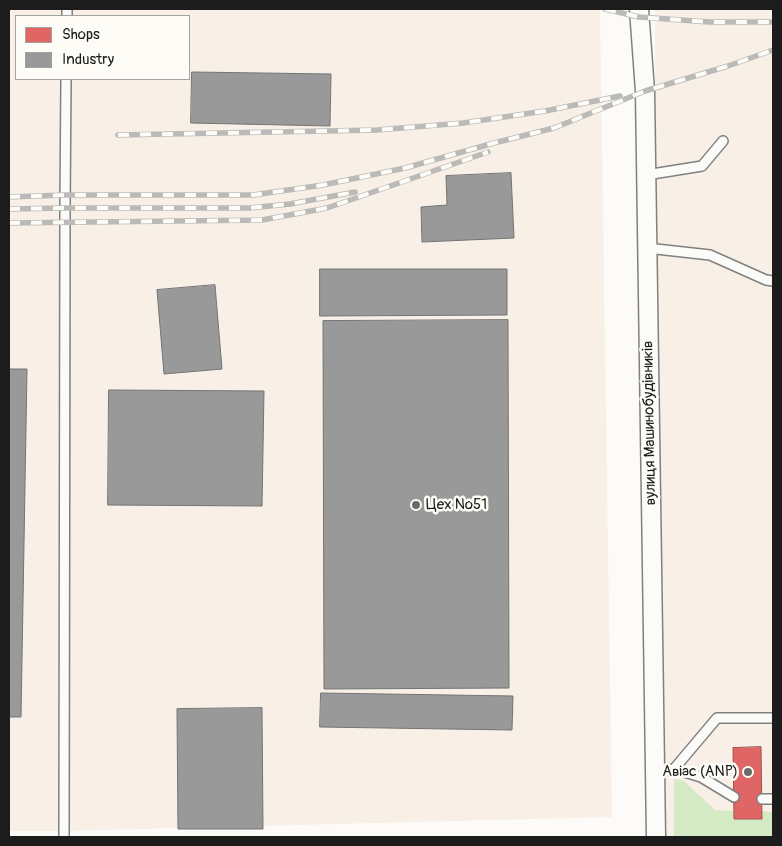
<!DOCTYPE html>
<meta charset="utf-8">
<style>
body{margin:0}
#map{position:relative;width:782px;height:846px;overflow:hidden;background:#fcfbf8;font-family:Pangolin,sans-serif}
canvas{display:block}
.frame{position:absolute;inset:0;border:10px solid #1c1c1c;pointer-events:none}
.legend{position:absolute;left:15px;top:15px;width:175px;height:65px;box-sizing:border-box;background:#fdfcf7;border:1px solid #a3a29f;margin:0;padding:6px 9px;list-style:none;font-size:15px;color:#1c1c1c}
.legend li{display:flex;align-items:center;gap:10px;height:25px}
.legend b{width:25px;border:1px solid #a3a29f}
</style>
<div id="map">
<canvas width="782" height="846"></canvas>
<div class="frame"></div>
<ul class="legend">
<li><b style="height:14px;background:#e06666"></b>Shops</li>
<li><b style="height:14px;background:#999"></b>Industry</li>
</ul>
</div>
<script>
const ctx = document.querySelector('canvas').getContext('2d');
ctx.lineJoin = 'round';
function fill(path, color) {
  ctx.fillStyle = color;
  ctx.fill(path, 'evenodd');
}
function stroke(path, color, width, dash) {
  ctx.strokeStyle = color;
  ctx.lineWidth = width;
  ctx.lineCap = dash ? 'butt' : 'round';
  ctx.setLineDash(dash || []);
  ctx.stroke(path);
}
function write(font, color, halo, rows, align = 'center') {
  ctx.font = font + ' Pangolin,sans-serif';
  ctx.lineWidth = 5;
  ctx.setLineDash([]);
  ctx.textBaseline = 'middle';
  ctx.strokeStyle = halo;
  ctx.fillStyle = color;
  for (const [text, x, y, turn = 0] of rows) {
    ctx.save();
    ctx.translate(x, y);
    ctx.rotate((+turn || 0) * Math.PI / 180);
    ctx.textAlign = isNaN(turn) ? turn : align;
    if (halo) ctx.strokeText(text, 0, 0);
    ctx.fillText(text, 0, 0);
    ctx.restore();
  }
}
fill(new Path2D(`
 M 9,9 L 600,9 L 612,817 L 64,831 L 9,831 ZM 16,16 L 189,16 L 189,79 L 16,79 Z
 M 655,9 L 773,9 L 773,837 L 656,837 Z`), '#f8f0e7');
fill(new Path2D(`
 M 674,779 L 682,780 L 686,783 L 715,810 L 734,811 L 762,819 L 762,811 L 773,812 L 773,837 L 674,837 Z`), '#d3eac5');
const shops = new Path2D(`
 M 761,747 L 762,819 L 734,819 L 733,748 Z`);
fill(shops, '#e06666');
stroke(shops, '#a55050', 1);
const industry = new Path2D(`
 M 192,72 L 331,74 L 330,126 L 191,123 Z
 M 511,173 L 514,238 L 422,242 L 421,207 L 447,205 L 446,176 Z
 M 320,269 L 507,269 L 507,315 L 320,316 Z
 M 215,285 L 222,369 L 164,374 L 157,290 Z
 M 508,320 L 509,688 L 324,689 L 323,321 Z
 M 9,369 L 27,369 L 21,717 L 9,717 Z
 M 109,390 L 264,391 L 262,506 L 108,505 Z
 M 321,693 L 513,696 L 512,730 L 320,727 Z
 M 262,708 L 263,829 L 178,829 L 177,709 Z`);
fill(industry, '#999');
stroke(industry, '#747474', 1);
const lane = new Path2D(`
 M 67,16 L 67,9
 M 646,175 L 702,166 L 723,141
 M 647,248 L 710,255 L 766,280 L 773,281
 M 674,769 L 717,718 L 773,718
 M 655,772 L 674,769 L 701,777 L 734,797
 M 762,799 L 773,799
 M 64,837 L 65,208 L 66,79`);
const street = new Path2D(`
 M 639,9 L 645,91 L 656,837`);
stroke(lane, '#81807f', 12);
stroke(street, '#81807f', 21);
stroke(lane, '#fbfbf9', 9);
stroke(street, '#fbfbf9', 18);
const rail = new Path2D(`
 M 605,9 L 639,17 L 709,22 L 773,22
 M 118,135 L 377,130 L 463,123 L 545,111 L 620,96
 M 9,197 L 65,195 L 253,195 L 323,185 L 405,168 L 494,143 L 554,128 L 645,91 L 728,66 L 773,50
 M 9,209 L 65,208 L 249,208 L 290,204 L 355,192
 M 9,223 L 262,220 L 327,208 L 488,152`);
stroke(rail, '#bbbab8', 5.5);
stroke(rail, '#fdfcf7', 4, [11]);
for (const [x, y, r, color] of [
 [416,505,5,"#6a6a69"],
 [748,772,5,"#6a6a69"]
]) {
  const dot = new Path2D();
  dot.arc(x, y, r, 0, 2 * Math.PI);
  ctx.fillStyle = color;
  ctx.fill(dot);
  stroke(dot, '#fdfcf7', 2);
}
write('15px', '#1c1c1c', '#fdfcf7', [
 ["вулиця Машинобудівників",650,423,-91]
]);
write('15px', '#1c1c1c', '#fdfcf7', [
 ["Цех №51",426,505],
 ["Авіас (ANP)",738,772,"right"]
], 'left');
</script>
